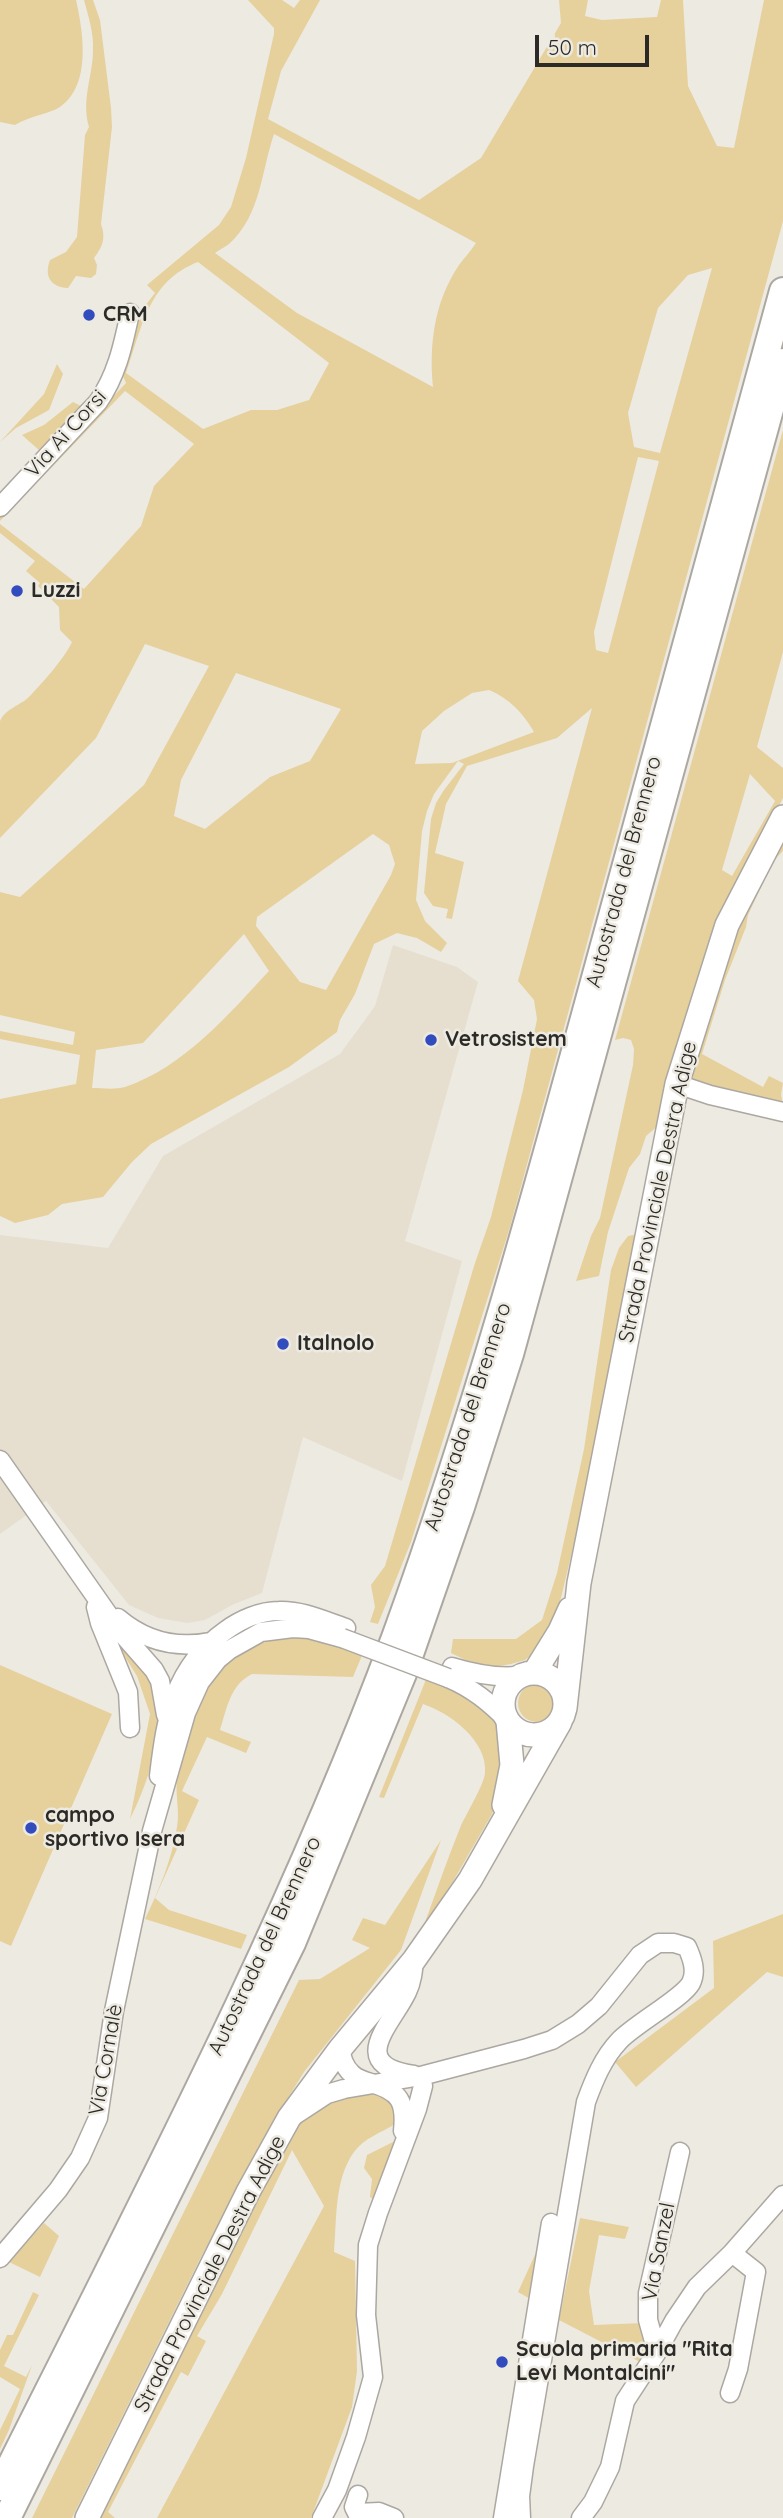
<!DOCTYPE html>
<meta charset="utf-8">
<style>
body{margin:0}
#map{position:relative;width:783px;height:2518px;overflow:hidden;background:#edeae2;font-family:Quicksand,sans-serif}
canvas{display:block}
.scale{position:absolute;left:535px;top:35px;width:114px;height:32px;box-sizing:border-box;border:4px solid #2b2a27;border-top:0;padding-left:9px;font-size:21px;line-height:24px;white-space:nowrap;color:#2b2a27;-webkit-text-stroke:5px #edeae2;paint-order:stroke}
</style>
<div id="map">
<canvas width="783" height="2518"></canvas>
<div class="scale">50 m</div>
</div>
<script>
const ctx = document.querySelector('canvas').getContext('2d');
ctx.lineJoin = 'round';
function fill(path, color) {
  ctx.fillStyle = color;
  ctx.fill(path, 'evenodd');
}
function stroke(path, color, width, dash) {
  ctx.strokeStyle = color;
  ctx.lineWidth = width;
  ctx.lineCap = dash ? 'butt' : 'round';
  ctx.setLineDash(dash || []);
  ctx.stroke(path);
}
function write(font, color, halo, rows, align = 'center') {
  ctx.font = font + ' Quicksand,sans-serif';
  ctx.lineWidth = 5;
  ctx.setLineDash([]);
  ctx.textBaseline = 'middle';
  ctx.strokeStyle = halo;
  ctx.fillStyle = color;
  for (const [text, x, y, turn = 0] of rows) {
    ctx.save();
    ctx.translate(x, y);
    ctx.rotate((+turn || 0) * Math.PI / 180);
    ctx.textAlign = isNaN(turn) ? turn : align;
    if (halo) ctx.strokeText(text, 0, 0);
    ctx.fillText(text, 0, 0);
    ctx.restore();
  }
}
fill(new Path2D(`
 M 393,945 L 457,967 L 478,982 L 405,1241 L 462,1261 L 402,1481 L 303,1437 L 262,1593 L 232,1605 L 205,1620 L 187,1623 L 158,1618 L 129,1605 L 46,1501 L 0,1534 L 0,1235 L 108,1248 L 163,1156 L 340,1054 L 375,1006 Z`), '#e6dfd0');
fill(new Path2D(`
 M 0,0 L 76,0 C 83,31 92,85 60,107 C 49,114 29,116 15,125 L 0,122 Z
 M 84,0 L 93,0 L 100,20 L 111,108 L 112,127 L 101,224 C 106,238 103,246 94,258 L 97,265 L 96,274 L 91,278 L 76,276 L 68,288 C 50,287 44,276 50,260 L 66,252 L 77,237 L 85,135 L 89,127 C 81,99 93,76 93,50 C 94,33 88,15 84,0 Z
 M 248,0 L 282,0 L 294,8 L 300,0 L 320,0 L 281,71 L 268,119 L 419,200 L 481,158 L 561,23 L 559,0 L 588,0 L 585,16 L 602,20 L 657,17 L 661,0 L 683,0 L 688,86 L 717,146 L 734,148 L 764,0 L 783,0 L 783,221 L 510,1227 L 411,1542 L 378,1624 L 370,1622 L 375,1607 L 371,1585 L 385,1566 L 474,1266 L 491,1217 L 523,1090 L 537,1019 L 534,1000 L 518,981 L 592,708 L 557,738 L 467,766 L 446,804 L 435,853 L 464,862 L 452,919 L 446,918 L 448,909 L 433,906 L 424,893 L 431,819 L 436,803 L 444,790 L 464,764 L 458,761 L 434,794 L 427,811 L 422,831 L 416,900 L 425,921 L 447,943 L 441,952 L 417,938 L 397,933 L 374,944 L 355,994 L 340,1020 L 337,1032 L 289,1067 L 151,1144 L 132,1162 L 103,1197 L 62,1204 L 48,1215 L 15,1223 L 0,1216 L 0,1099 L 76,1084 L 80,1055 L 0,1039 L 0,1031 L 73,1045 L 75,1032 L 0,1015 L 0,892 L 20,897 L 144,785 L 209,666 L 145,644 L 96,738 L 0,838 L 0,721 C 6,708 20,706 30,696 C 43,682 64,659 72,642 L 60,630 L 59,607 L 38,586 L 40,583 L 26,571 L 35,561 L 0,533 L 0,524 L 84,589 L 141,526 L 154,486 L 194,444 L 125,391 L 0,521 L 0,516 L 126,383 L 121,371 L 144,307 L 155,293 L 147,285 L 219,225 L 231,207 L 246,158 L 274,34 L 274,28 ZM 274,134 L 476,243 C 471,251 464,258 459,265 C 434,302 429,345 433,387 L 297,313 L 215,253 C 219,250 225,247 229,244 C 261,215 261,172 274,134 ZM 198,262 L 329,363 L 309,400 L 277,410 L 251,410 L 203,429 L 126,373 C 142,328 148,281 198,262 ZM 712,268 L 660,453 L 634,447 L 628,413 L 658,308 L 688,275 ZM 638,457 L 659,461 L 608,653 L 596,650 L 594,632 ZM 236,673 L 341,709 L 310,761 L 270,777 L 205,829 L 174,816 L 181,780 ZM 489,690 C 510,699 523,713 534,732 L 452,763 L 415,764 L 422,731 L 444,711 L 472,693 ZM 373,834 L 389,845 L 395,864 L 391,875 L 326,990 L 300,982 L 256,926 L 257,917 ZM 244,934 L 269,971 C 228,1015 184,1067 125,1087 C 115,1090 102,1088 92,1088 L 96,1050 L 143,1043 Z
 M 57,364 L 63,374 L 49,410 L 16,428 L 0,442 L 44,394 Z
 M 73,402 L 81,406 L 40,451 L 22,435 L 44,425 Z
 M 783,430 L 783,652 L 757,747 L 783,768 L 783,798 L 730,897 L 660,1124 L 646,1136 L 640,1154 L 629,1168 L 608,1232 L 599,1276 L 576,1281 L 591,1236 L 600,1218 L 633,1065 L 634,1049 L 631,1040 L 623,1038 L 615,1040 ZM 750,774 L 775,801 L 732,876 L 722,870 Z
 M 783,830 L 783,851 L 773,861 L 748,915 L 746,927 L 725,980 L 702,1054 L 763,1087 L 769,1076 L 783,1083 L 781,1094 L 783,1106 L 694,1083 L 690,1079 L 735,929 Z
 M 638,1234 L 599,1439 L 555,1623 L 538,1650 L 525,1660 L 511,1664 L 493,1667 L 476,1665 L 451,1653 L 453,1639 L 516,1639 L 542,1620 L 557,1573 L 584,1449 L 611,1270 L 619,1248 L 628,1236 Z
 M 292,1636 L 316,1638 L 363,1653 L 353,1677 L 252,1674 C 230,1685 227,1708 220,1730 L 251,1742 L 246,1753 L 207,1737 L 182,1791 L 199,1800 L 155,1898 L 169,1910 L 247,1935 L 241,1949 L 145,1919 C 159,1890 172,1859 177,1827 C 180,1811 175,1795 177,1779 C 189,1708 212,1647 292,1636 Z
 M 113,1638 C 121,1642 127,1649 133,1656 C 176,1699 154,1772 130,1819 L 150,1714 L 137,1676 Z
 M 0,1665 L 112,1714 L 11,1946 L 0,1941 Z
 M 427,1677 L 462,1689 L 496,1720 L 504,1736 L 503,1788 L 492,1814 L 452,1883 L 424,1925 C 436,1892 447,1860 460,1828 C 466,1814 484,1785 485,1773 C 488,1741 450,1713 423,1704 L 384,1798 L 379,1797 Z
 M518 1703a19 19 0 1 1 38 0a19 19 0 1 1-38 0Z
 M 441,1840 L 401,1950 L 304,2072 L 270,2127 L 200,2259 L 72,2518 L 32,2518 L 299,1980 L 320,1979 L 370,1948 L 352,1940 L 363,1918 L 385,1925 Z
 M 783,1914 L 783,1977 L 767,1972 L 636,2087 L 615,2062 L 714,1988 L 713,1941 Z
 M 374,2090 L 392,2101 L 397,2117 L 395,2124 C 381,2133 364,2138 354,2152 C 334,2180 337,2219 334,2252 L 355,2261 L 357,2371 L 352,2407 L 311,2518 L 157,2518 L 324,2206 L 292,2150 L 222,2294 L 197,2336 L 206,2341 L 188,2376 L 181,2372 L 108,2512 L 115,2518 L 95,2518 L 234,2237 L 302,2118 L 331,2100 Z
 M 395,2141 L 373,2199 L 370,2197 L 372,2179 L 364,2168 L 367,2155 Z
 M 580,2218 L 629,2227 L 625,2239 L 599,2235 L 589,2291 L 594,2325 L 643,2323 L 645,2347 L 640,2362 L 559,2320 Z
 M 44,2223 L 59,2236 L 40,2277 L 9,2262 Z
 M 544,2235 L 534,2301 L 518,2292 Z
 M 33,2292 L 39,2295 L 4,2366 L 26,2377 L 32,2365 L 9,2430 L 0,2449 L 0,2430 L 20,2389 L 0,2377 L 0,2350 L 7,2335 L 13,2335 Z`), '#e6d19d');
const minor = new Path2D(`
 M 0,507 L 98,402 C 117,375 123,345 130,313
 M 677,1084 L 710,1095 L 783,1112
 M 0,1460 L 119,1630 L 154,1670 L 160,1681 L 166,1715
 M 96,1607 L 100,1623 L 128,1692 L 130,1728
 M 118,1618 C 145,1641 175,1649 210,1642
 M 452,1667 C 475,1674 501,1679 525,1675
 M 448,1678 C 472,1688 489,1702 508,1721
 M 159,1776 C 166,1717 174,1667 225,1631 C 240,1620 260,1611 279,1611 C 302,1610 325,1621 346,1628
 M 340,2049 C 342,2058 344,2067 352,2074 C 357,2079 364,2081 371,2083 C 400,2091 406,2102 403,2131
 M 414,2075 C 345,2065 392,2024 407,1992 C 412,1982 413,1971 414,1960
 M 295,2115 L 327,2094 L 344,2089 L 421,2076 L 524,2049 L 552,2040 L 578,2024 L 599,2006 L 640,1955 L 658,1943 L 674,1943 L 687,1947 C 692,1958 697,1971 691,1983 C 683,1998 635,2024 619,2041 C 603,2058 594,2080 586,2102 L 524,2466 L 520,2496 L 521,2518
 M 0,2258 L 58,2190 L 80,2158 L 98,2118 L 114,2011 L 152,1831 L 186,1713 L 200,1682 L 218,1659 L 229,1650 L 261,1632 L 293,1628 L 309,1629 L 342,1638
 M 657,2352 L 648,2320 L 648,2293 L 680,2152
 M 730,2393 L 738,2369 L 756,2272 L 732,2253
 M 358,2495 L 354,2507 L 357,2513 L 379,2512 L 394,2518
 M 322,2518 L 337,2490 L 356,2437 L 373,2377 L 366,2315 L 368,2245 L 378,2213 L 417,2109 L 423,2086 L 421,2076
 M 503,2518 L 551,2223
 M 581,2518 L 593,2502 L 610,2467 L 625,2401 L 657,2352 L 674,2321 L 697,2287 L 732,2253 L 783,2195`);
const major = new Path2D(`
 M 534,1673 L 560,1631 L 570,1609
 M503 1704a31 31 0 1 1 62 0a31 31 0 1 1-62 0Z
 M 565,1708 L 579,1583 L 677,1084 L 727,925 L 783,817
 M 504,1805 L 512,1765 L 508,1721
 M 87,2518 L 248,2192 L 289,2118 L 340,2049 L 414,1960 L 470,1880 L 560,1722`);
const highway = new Path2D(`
 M 0,2487 C 140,2207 287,1929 396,1635 C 474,1421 534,1202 594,982 C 657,752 720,521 783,291
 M 7,2518 L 292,1943 L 404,1671 L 461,1507 L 510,1354 L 783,362`);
stroke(minor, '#aca8a1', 21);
stroke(major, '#aca8a1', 26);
stroke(highway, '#aca8a1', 30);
stroke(minor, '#fff', 18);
stroke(major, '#fff', 23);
stroke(highway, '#fff', 26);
const minorBridge = new Path2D(`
 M 342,1638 L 448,1678`);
stroke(minorBridge, '#aca8a1', 21, []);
stroke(minorBridge, '#fff', 18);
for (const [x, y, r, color] of [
 [89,315,7,"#324bbd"],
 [17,591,7,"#324bbd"],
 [431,1040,7,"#324bbd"],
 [283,1344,7,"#324bbd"],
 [31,1828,7,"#324bbd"],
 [502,2362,7,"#324bbd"]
]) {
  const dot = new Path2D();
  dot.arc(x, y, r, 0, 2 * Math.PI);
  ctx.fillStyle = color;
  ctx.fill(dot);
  stroke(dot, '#edeae2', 2.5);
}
write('bold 21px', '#2b2a27', '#edeae2', [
 ["CRM",103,315],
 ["Luzzi",31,591],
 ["Vetrosistem",445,1040],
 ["Italnolo",297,1344],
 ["campo",45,1816],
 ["sportivo Isera",45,1840],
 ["Scuola primaria \"Rita",516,2350],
 ["Levi Montalcini\"",516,2374]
], 'left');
write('21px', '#2b2a27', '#edeae2', [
 ["Via Ai Corsi",66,434,-48],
 ["Autostrada del Brennero",624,872,-75],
 ["Strada Provinciale Destra Adige",658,1192,-78],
 ["Autostrada del Brennero",468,1417,-72],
 ["Autostrada del Brennero",265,1946,-65],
 ["Via Cornalè",106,2060,-80],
 ["Via Sanzel",659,2252,-79],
 ["Strada Provinciale Destra Adige",210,2274,-63]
]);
</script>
